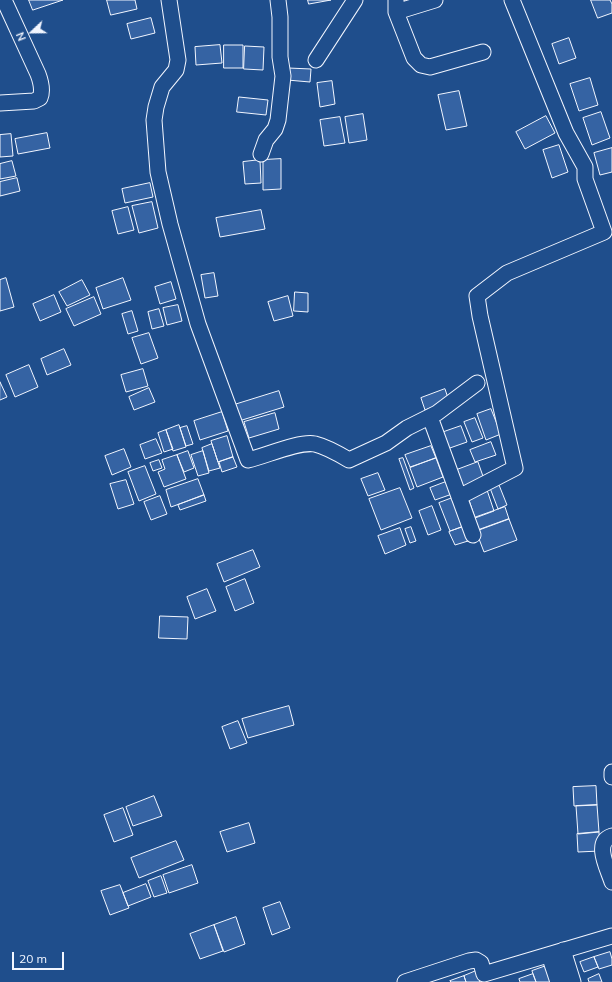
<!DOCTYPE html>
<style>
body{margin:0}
#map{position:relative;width:612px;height:982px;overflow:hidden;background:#1f4e8c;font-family:Mulish,sans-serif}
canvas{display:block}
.north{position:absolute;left:12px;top:12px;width:40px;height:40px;-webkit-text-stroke:3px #1f4e8c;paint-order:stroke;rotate:248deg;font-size:11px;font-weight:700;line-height:16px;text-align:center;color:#f2f6ff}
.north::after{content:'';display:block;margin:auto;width:14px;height:18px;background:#f2f6ff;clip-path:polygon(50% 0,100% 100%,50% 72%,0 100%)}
.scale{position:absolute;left:12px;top:952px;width:52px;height:18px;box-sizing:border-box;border:2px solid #f2f6ff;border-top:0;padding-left:5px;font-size:12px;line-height:14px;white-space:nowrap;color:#f2f6ff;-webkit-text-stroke:3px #1f4e8c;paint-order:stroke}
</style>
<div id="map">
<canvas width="612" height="982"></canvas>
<div class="north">N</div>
<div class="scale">20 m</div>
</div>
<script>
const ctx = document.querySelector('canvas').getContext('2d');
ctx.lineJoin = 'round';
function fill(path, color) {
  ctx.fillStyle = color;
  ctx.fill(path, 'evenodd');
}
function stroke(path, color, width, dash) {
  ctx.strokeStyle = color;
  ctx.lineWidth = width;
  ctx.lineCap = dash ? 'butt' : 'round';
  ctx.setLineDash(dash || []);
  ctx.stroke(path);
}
const building = new Path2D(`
 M 29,0 L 63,0 L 33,10 Z
 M 107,0 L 135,0 L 137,9 L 111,15 Z
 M 308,0 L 331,0 L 309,4 Z
 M 591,0 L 610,0 L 612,4 L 612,13 L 598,18 Z
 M 151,18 L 155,33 L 131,39 L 127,24 Z
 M 569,38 L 576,58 L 559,64 L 552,44 Z
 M 220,45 L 222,63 L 196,65 L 195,47 Z
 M 224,45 L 243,45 L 243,68 L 224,68 Z
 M 245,46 L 264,47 L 263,70 L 244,69 Z
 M 288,68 L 311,69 L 310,82 L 287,80 Z
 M 590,78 L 598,105 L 579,111 L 570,84 Z
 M 332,81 L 335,104 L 320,107 L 317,83 Z
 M 459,91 L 467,126 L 446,130 L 438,95 Z
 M 239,97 L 268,100 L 266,115 L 237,112 Z
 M 601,112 L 610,138 L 592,145 L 583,118 Z
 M 363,114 L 367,140 L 349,143 L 345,117 Z
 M 546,116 L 555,133 L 525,149 L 516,132 Z
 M 340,117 L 345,143 L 324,146 L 320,120 Z
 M 47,133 L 50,148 L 18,154 L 15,139 Z
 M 11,134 L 13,156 L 0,157 L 0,135 Z
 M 559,145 L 568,172 L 552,178 L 543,150 Z
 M 612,148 L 612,172 L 600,175 L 594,153 Z
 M 281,159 L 281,189 L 263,190 L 263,160 Z
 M 260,160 L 261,183 L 245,184 L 243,162 Z
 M 12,161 L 16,176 L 0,179 L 0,164 Z
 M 17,178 L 20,191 L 0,196 L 0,182 Z
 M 150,183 L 153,197 L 125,203 L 122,189 Z
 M 152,202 L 158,228 L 139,233 L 132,206 Z
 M 128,207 L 134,230 L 118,234 L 112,211 Z
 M 261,210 L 265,229 L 220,237 L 216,218 Z
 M 214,273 L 218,296 L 205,298 L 201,275 Z
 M 6,278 L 14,307 L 0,311 L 0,280 Z
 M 123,278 L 131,300 L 103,309 L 96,288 Z
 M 82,280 L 90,295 L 67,306 L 59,292 Z
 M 171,282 L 176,299 L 160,304 L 155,287 Z
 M 295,292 L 308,293 L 308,312 L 294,311 Z
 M 54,295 L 61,312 L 40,321 L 33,304 Z
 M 288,296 L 293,316 L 274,321 L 268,302 Z
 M 94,297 L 101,314 L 74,326 L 66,309 Z
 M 178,305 L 182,321 L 167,325 L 163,308 Z
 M 159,309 L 164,326 L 152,329 L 148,312 Z
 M 132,311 L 138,331 L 128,334 L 122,314 Z
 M 149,333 L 158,358 L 141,364 L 132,338 Z
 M 64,349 L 71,365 L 47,375 L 41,359 Z
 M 29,365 L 38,387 L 15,397 L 6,375 Z
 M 143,369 L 148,386 L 126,392 L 121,375 Z
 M 0,382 L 7,397 L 0,400 Z
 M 149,388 L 155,402 L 134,410 L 129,397 Z
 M 445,389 L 449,401 L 425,410 L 421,398 Z
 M 279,391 L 284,407 L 239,421 L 234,405 Z
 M 491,409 L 501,434 L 486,440 L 477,414 Z
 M 222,412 L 228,431 L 200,440 L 194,421 Z
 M 275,413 L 279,429 L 249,438 L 244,422 Z
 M 475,418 L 483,438 L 472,442 L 464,422 Z
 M 179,425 L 186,447 L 173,451 L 166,430 Z
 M 187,426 L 193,444 L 186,446 L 180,428 Z
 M 461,426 L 467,442 L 447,449 L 441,433 Z
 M 166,430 L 173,449 L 164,452 L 158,433 Z
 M 227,436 L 233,457 L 218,462 L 211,441 Z
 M 156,439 L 162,453 L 145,459 L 140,445 Z
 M 491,442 L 496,455 L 475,462 L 470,450 Z
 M 212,444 L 220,468 L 209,471 L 202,448 Z
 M 431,446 L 436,458 L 410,467 L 405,455 Z
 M 124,449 L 131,467 L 112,475 L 105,456 Z
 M 188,451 L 194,468 L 184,472 L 177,455 Z
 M 203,451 L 209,473 L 198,476 L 191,455 Z
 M 177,455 L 186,479 L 164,487 L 158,472 L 165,469 L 162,460 Z
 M 233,457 L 237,467 L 222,472 L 219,462 Z
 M 403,458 L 414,488 L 410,490 L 399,459 Z
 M 436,458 L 443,477 L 417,487 L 410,468 Z
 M 159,460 L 162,468 L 153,471 L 150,463 Z
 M 478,462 L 485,482 L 461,490 L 454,471 Z
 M 145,466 L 156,494 L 139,501 L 128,472 Z
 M 378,473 L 385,490 L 368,496 L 361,479 Z
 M 198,479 L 204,495 L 171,507 L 166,490 Z
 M 126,480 L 134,504 L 118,509 L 110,484 Z
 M 451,480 L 455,493 L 435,500 L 430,488 Z
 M 499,485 L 507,505 L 498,509 L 490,488 Z
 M 400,488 L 412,518 L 381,530 L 369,499 Z
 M 487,490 L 494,511 L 475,518 L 468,497 Z
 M 204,495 L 206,501 L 180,510 L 178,505 Z
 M 160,496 L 167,514 L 151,520 L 144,502 Z
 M 455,497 L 465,526 L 450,531 L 439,503 Z
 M 432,506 L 441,530 L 428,535 L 419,511 Z
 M 505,507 L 509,519 L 479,530 L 474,518 Z
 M 509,519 L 517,540 L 484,552 L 476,531 Z
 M 411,527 L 416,541 L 410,543 L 405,529 Z
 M 462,527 L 468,541 L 455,545 L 449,532 Z
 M 400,528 L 406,545 L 385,554 L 378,536 Z
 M 253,550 L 260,567 L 224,582 L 217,564 Z
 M 245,579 L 254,603 L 235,611 L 226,587 Z
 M 207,589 L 216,611 L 195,619 L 187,597 Z
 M 160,616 L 188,617 L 187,639 L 159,638 Z
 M 289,706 L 294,725 L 248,738 L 242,719 Z
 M 238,721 L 247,743 L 230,749 L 222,727 Z
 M 596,786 L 597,805 L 574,806 L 573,787 Z
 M 154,796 L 162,816 L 133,826 L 126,807 Z
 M 597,805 L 599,832 L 578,834 L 576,806 Z
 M 123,808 L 133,835 L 114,842 L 104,815 Z
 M 249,823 L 255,843 L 227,852 L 220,832 Z
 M 599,832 L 600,851 L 578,852 L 577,834 Z
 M 176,841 L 184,860 L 139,878 L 131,858 Z
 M 192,865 L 198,883 L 169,893 L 163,875 Z
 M 161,876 L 167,893 L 154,897 L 148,881 Z
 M 146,884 L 151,897 L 128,906 L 123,893 Z
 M 120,885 L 129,908 L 110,915 L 101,891 Z
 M 280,902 L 290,928 L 272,935 L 263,908 Z
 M 236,917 L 245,944 L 224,952 L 214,925 Z
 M 214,925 L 223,951 L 200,959 L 190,934 Z
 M 610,952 L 612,959 L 612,965 L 599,969 L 594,957 Z
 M 594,957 L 598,967 L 584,972 L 580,962 Z
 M 546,966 L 552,982 L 536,982 L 532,971 Z
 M 476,971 L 480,982 L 466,982 L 464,976 Z
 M 533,974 L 536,982 L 520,982 L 519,979 Z
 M 599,974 L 602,982 L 589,982 L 588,979 Z
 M 464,976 L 466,982 L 451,982 L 450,981 Z`);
fill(building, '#3563a3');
stroke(building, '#f2f6ff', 1);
const minor = new Path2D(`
 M 169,0 L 178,60 L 176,70 L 162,87 L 156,107 L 154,120 L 158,172 L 170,224 L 198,324 L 248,460 C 266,456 298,441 315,444 C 327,447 339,454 349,460 L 386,443 L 407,428 L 437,413 L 477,383
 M 396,0 L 396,12 L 414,58 L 421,65 L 430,67 L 483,52
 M 396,12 L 435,0
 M 316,60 L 355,0
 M 0,103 L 34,101 L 40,98 C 43,91 41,82 38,74 L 4,0
 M 261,154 L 266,140 L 275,129 L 278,120 L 283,76 L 280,57 L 280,17 L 278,0
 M 430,417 L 473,535
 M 459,497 L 515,468 L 480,316 L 477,296 L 507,273 L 604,232 L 585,179 L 585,167 L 566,133 L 512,0
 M 612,772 L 612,777
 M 612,836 C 593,842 608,869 612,882
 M 563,950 L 573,982
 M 549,955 L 558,982
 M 405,982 L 469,961 L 476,960 L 481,963 L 484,974 L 612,936`);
stroke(minor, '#f2f6ff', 17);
stroke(minor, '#1f4e8c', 15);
</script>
